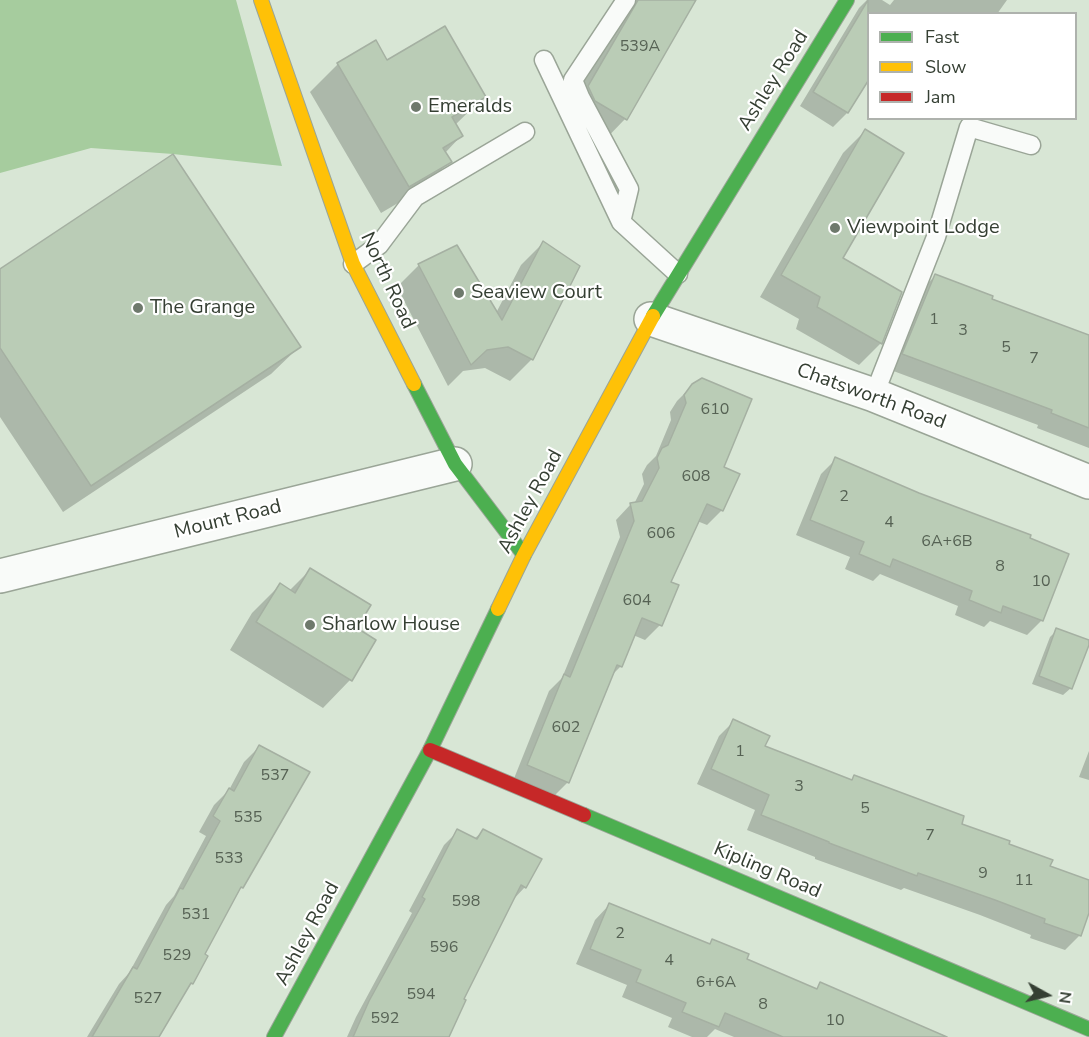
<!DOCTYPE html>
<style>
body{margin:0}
#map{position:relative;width:1089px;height:1037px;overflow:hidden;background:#d8e6d5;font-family:"Nunito Sans",sans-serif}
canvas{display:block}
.legend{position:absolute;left:867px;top:12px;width:210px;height:108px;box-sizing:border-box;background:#fff;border:2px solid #aeb2ad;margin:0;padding:8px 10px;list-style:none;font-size:18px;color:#353f33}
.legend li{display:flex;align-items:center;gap:12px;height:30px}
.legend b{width:30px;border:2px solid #aeb2ad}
.north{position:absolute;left:1017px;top:965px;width:60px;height:60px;-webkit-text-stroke:4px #fff;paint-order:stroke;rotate:98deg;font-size:16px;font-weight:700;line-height:24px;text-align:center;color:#353f33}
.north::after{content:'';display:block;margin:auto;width:21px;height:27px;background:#353f33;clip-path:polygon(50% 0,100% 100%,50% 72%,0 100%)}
</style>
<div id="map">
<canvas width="1089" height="1037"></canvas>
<ul class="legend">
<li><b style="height:8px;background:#4caf50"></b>Fast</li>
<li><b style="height:8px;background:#ffc107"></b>Slow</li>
<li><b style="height:8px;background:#c62828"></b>Jam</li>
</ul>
<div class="north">N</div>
</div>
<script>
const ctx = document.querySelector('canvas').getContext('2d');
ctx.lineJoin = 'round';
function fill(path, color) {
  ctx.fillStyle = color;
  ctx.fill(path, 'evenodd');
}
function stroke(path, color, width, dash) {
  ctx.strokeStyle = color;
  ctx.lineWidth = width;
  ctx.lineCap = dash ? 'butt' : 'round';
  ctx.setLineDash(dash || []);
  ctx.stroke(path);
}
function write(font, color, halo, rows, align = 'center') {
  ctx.font = font + ' "Nunito Sans",sans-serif';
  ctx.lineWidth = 4.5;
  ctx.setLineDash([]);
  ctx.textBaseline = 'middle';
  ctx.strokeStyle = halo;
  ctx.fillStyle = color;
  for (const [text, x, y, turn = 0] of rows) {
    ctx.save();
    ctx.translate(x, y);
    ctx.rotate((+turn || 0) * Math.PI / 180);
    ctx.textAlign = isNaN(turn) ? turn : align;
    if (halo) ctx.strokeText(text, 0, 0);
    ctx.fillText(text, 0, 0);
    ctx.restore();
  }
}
fill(new Path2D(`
 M 0,0 L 236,0 L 282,166 L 173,154 L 91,148 L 0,173 Z`), '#a6cc9e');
fill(new Path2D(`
 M 628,0 L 695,0 L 625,119 L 598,147 L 568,129 L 561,115 Z
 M 867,0 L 882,0 L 890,5 L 894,0 L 1007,0 L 997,14 L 868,14 L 868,77 L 847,113 L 833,127 L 800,106 L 859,8 Z
 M 375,42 L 387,62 L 485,96 L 455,125 L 461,136 L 445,153 L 450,161 L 422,189 L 381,213 L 310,92 L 338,64 Z
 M 865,131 L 841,258 L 881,343 L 859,365 L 796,329 L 799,319 L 760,297 L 843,153 Z
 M 543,243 L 532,359 L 510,381 L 485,368 L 463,371 L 448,386 L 397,287 L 419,265 L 496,313 L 521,265 Z
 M 0,271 L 299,347 L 271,374 L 63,512 L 0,417 Z
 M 935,276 L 990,299 L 1089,337 L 1089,448 L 1037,428 L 1038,425 L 888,369 L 920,291 Z
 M 693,385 L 722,468 L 722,510 L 707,525 L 697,521 L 669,582 L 660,625 L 645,640 L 633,635 L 621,666 L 611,676 L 568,782 L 553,797 L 513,781 L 549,691 L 562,678 L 620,537 L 616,520 L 631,504 L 634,504 L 644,484 L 642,474 L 647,465 L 656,456 L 671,420 L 670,412 L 677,401 Z
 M 836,459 L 1042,620 L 1027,635 L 990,621 L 984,627 L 955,615 L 958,606 L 880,574 L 873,581 L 845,569 L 850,557 L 796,535 L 821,474 Z
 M 310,570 L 355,629 L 350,680 L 323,708 L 230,650 L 252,613 L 280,585 L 289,591 Z
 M 1057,630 L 1071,688 L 1063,695 L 1032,684 L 1050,637 Z
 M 734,721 L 763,747 L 850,781 L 854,777 L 1007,845 L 1048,867 L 1089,881 L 1089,909 L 1080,935 L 1065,950 L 1030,938 L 1031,935 L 980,915 L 904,888 L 901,890 L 815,859 L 815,857 L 747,830 L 755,810 L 697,784 L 719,736 Z
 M 259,747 L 242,887 L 236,893 L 203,955 L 192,983 L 186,988 L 155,1037 L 87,1037 L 119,984 L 129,973 L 166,905 L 174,896 L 206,836 L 199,832 L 214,805 L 229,790 L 244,762 Z
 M 1089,751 L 1089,780 L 1079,777 Z
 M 458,831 L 474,839 L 483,831 L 525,887 L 511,902 L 462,1000 L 448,1037 L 347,1037 L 356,1017 L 412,913 L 409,911 L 444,845 Z
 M 609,905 L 708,945 L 713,941 L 745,960 L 815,990 L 821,984 L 948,1037 L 734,1037 L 715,1029 L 707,1037 L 692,1037 L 668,1027 L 672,1018 L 622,997 L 627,985 L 576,964 L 595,920 Z`), '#0003');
const building = new Path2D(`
 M 638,0 L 696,0 L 627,120 L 595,101 L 588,86 Z
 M 868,0 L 868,81 L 848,113 L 813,92 Z
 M 445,26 L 486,97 L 452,117 L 463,136 L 443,148 L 452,162 L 409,187 L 337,63 L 376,40 L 387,60 Z
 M 865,129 L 904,153 L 843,258 L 902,292 L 882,344 L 817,307 L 820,297 L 781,275 Z
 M 173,154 L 301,347 L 91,486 L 0,348 L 0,269 Z
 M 543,241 L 580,266 L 533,360 L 508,347 L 487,350 L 471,365 L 418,264 L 457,245 L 502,320 Z
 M 935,274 L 993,296 L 992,299 L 1089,335 L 1089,428 L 1051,413 L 1052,410 L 902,354 Z
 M 702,378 L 752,399 L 724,467 L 740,474 L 723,511 L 707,504 L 671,582 L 679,585 L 662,626 L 642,618 L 622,667 L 617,665 L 569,783 L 527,765 L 564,674 L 570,677 L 634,521 L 630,503 L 642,501 L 659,468 L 657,458 L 662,448 L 668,445 L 686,403 L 684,395 L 692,384 Z
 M 835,457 L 919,493 L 1031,535 L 1030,538 L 1069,554 L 1043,621 L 1003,606 L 1001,613 L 969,600 L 972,591 L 893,559 L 890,567 L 859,554 L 864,542 L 810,520 Z
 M 310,568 L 371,605 L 357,628 L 376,640 L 352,681 L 256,622 L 280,583 L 295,593 Z
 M 1056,628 L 1089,640 L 1089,645 L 1072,689 L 1039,676 Z
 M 733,719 L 770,736 L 765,746 L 852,780 L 854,775 L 964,816 L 962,824 L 1010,841 L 1009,844 L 1053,860 L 1050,866 L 1089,880 L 1089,913 L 1081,936 L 1044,923 L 1045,919 L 995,900 L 918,873 L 917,876 L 829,843 L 829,842 L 761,815 L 769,795 L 711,769 Z
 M 259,745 L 310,772 L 243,888 L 241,887 L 205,954 L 208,956 L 193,984 L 191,983 L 159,1037 L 92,1037 L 133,967 L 137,969 L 180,888 L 183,889 L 220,821 L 213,816 L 229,788 L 234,791 Z
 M 457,829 L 477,839 L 483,829 L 542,859 L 526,888 L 521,885 L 464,999 L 466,1000 L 449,1037 L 353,1037 L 369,1001 L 425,899 L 422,897 Z
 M 609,903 L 710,944 L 712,939 L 749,954 L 747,959 L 817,989 L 820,982 L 947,1037 L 783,1037 L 725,1013 L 719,1027 L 682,1012 L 686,1003 L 636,982 L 641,970 L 590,949 Z`);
fill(building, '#baccb6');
stroke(building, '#a5b0a2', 1.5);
const lane = new Path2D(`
 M 544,60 L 621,222 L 678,274
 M 621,222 L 629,189 L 580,97 L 573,80 L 626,0
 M 353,264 L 379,245 L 415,197 L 525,132
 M 874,395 L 936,237 L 969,127 L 1031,145`);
const street = new Path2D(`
 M 651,319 L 874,395 L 1089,482
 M 0,576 L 455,464`);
const fast = new Path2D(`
 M 653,316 L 847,0
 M 414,384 L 455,464 L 524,555
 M 584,815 L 1089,1029
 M 274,1037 L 430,750 L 498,609`);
const slow = new Path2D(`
 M 261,0 L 353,264 L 414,384
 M 498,609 L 524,555 L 653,316`);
const jam = new Path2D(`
 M 430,750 L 584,815`);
stroke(lane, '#9aa597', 21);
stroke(street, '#9aa597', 36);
stroke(fast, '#9aa597', 16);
stroke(slow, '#9aa597', 16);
stroke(jam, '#9aa597', 16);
stroke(lane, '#f9fbf9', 18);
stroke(street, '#f9fbf9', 33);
stroke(fast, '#4caf50', 14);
stroke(slow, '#ffc107', 14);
stroke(jam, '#c62828', 14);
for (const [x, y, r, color] of [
 [416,107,6,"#6e796c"],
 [835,228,6,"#6e796c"],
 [459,293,6,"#6e796c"],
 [138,308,6,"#6e796c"],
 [310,625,6,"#6e796c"]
]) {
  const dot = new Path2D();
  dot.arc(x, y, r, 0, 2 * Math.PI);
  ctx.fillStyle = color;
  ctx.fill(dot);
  stroke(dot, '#fff', 2);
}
write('16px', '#566254', null, [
 ["539A",640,47],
 ["1",934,320],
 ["3",963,331],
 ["5",1006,348],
 ["7",1034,359],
 ["610",715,410],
 ["608",696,477],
 ["2",844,497],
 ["4",889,523],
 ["606",661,534],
 ["6A+6B",947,542],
 ["8",1000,567],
 ["10",1041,582],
 ["604",637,601],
 ["602",566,728],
 ["1",740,752],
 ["537",275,776],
 ["3",799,787],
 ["5",865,809],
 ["535",248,818],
 ["7",930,836],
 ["533",229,859],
 ["9",983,874],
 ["11",1024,881],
 ["598",466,902],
 ["531",196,915],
 ["2",620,934],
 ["596",444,948],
 ["529",177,956],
 ["4",669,961],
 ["6+6A",716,983],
 ["594",421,995],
 ["527",148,999],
 ["8",763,1005],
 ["592",385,1019],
 ["10",835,1021]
]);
write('20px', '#353f33', '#fff', [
 ["Ashley Road",774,81,-58],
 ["North Road",387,281,65],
 ["Chatsworth Road",871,397,20],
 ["Ashley Road",531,502,-62],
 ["Mount Road",228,520,-14],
 ["Kipling Road",767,871,23],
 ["Ashley Road",308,934,-62]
]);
write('20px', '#353f33', '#fff', [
 ["Emeralds",428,107],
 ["Viewpoint Lodge",847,228],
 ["Seaview Court",471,293],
 ["The Grange",150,308],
 ["Sharlow House",322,625]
], 'left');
</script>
